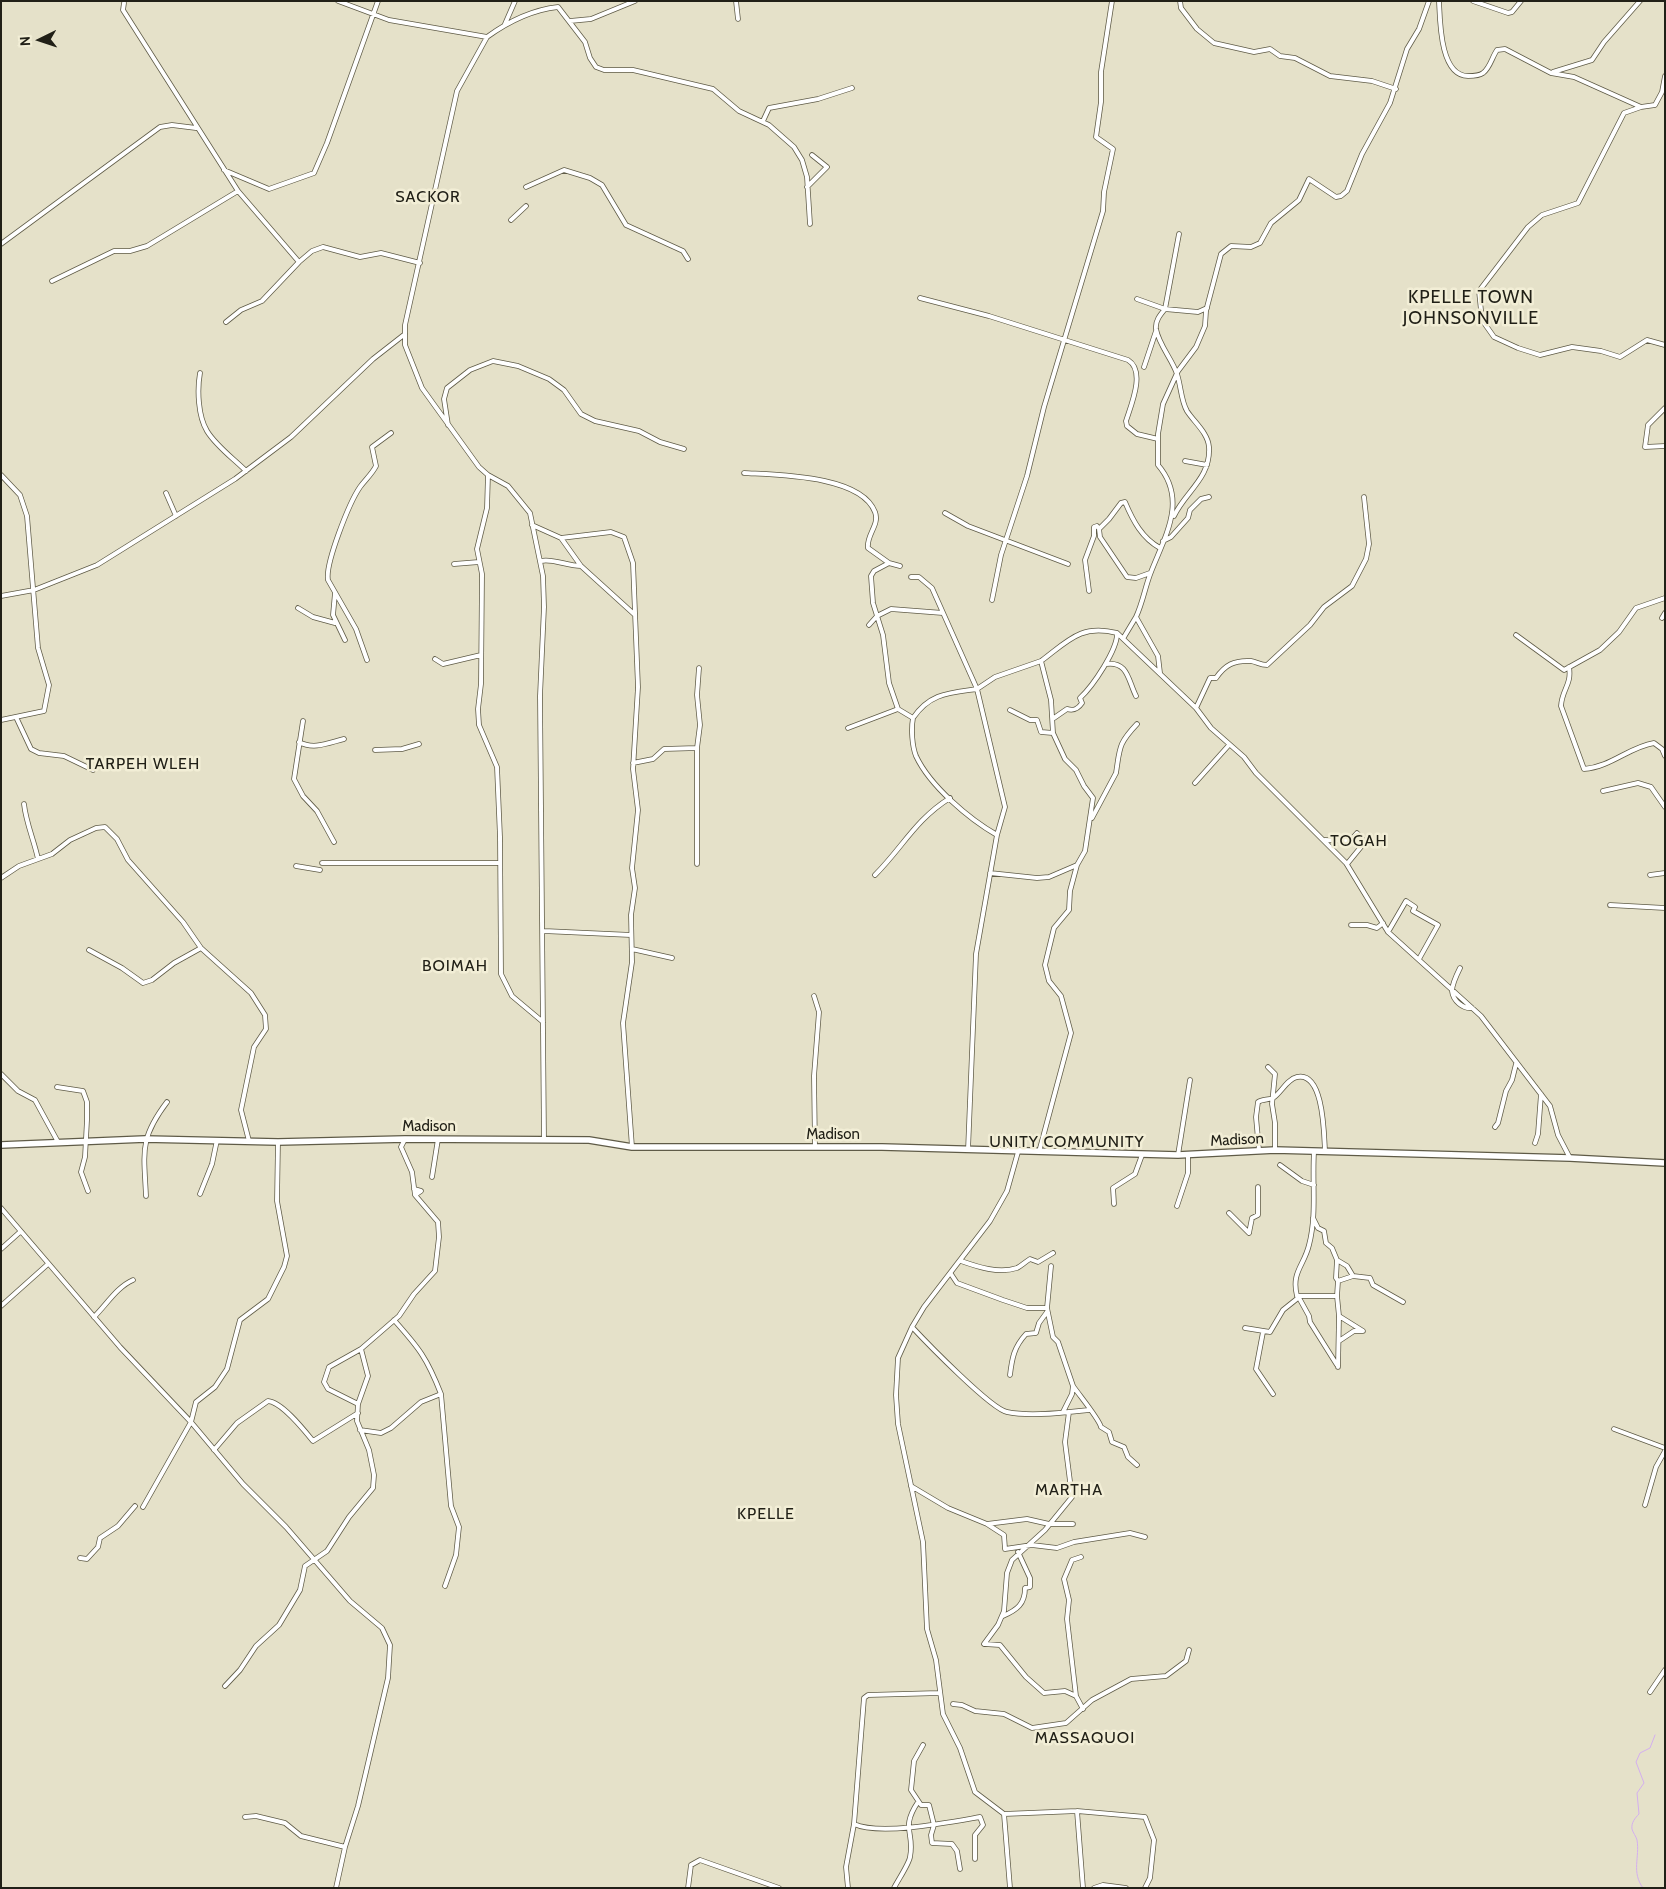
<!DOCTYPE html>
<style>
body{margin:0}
#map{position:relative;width:1666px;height:1889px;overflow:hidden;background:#e5e1c9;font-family:Cabin,sans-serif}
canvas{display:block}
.frame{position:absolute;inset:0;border:2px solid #212017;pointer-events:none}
.north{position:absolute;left:15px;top:15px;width:50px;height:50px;-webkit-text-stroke:4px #f2eed6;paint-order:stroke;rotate:266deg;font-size:14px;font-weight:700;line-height:20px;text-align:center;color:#212017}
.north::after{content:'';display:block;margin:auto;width:18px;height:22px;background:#212017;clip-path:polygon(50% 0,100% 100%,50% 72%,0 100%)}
</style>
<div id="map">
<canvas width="1666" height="1889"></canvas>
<div class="frame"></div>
<div class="north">N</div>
</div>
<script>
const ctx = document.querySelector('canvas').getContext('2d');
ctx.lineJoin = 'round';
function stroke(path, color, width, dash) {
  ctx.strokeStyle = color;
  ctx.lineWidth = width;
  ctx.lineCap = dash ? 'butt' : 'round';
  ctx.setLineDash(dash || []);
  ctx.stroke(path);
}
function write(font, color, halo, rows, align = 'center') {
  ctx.font = font + ' Cabin,sans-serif';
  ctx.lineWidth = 5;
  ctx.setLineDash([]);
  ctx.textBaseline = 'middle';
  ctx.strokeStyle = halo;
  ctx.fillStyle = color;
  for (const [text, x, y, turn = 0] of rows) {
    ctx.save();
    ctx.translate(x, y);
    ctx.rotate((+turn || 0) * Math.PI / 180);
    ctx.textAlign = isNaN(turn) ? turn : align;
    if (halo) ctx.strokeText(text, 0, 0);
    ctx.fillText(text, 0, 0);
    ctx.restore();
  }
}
stroke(new Path2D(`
 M 1643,1888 C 1631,1872 1640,1857 1637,1840 C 1636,1836 1633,1833 1632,1829 C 1631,1823 1635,1818 1639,1814 L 1637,1793 L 1644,1783 L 1636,1762 L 1640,1753 L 1650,1748 L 1655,1735`), '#d3aeef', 1);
const street = new Path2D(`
 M 338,1 L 389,20 L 487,37 C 509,21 531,10 558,7 L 585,42 L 590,58 L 596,67 L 604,70 L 633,70 L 713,89 L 739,111 L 769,125 L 794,147 L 802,160 L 807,177 L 810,224
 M 736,1 L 738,19
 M 1180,1 L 1181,8 L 1197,29 L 1214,43 L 1254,52 L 1270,49 L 1280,56 L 1295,58 L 1330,76 L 1372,81 L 1396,89
 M 1439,1 C 1440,21 1440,76 1468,76 C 1473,76 1479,76 1483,73 C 1490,68 1492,57 1497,50 L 1505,49 L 1551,73 L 1574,77 L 1641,107 L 1655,105 L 1662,92 L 1665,76
 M 1473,1 L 1508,13 L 1512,12 L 1521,1
 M 124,3 L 123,10 L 238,191 L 299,262 L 312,251 L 323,247 L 360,257 L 381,253 L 420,263
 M 570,21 L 591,19 L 635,1
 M 505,24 L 515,1
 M 487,37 L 457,91 L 405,325 L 405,345 L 422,388 L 479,467 L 488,475 L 508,486 L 530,513 L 543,576 L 544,607 L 540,696 L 544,1140
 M 1553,72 L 1592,60 L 1604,42 L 1640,1
 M 1641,107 L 1624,113 L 1578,203 L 1542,215 L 1528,227 L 1479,291 L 1482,320 L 1494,337 L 1518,348 L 1540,355 L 1572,347 L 1601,351 L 1620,357 L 1647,340 L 1665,345
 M 763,121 L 769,108 L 818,99 L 852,88
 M 224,170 L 269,189 L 314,173 L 327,143 L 378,1
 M 526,187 L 564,170 L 590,178 L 602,185 L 626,225 L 683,251 L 688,259
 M 807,187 L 827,167 L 812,155
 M 511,220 L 526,206
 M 1,244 L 160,127 L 172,125 L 196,128
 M 52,281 L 114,251 L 130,251 L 147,246 L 238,191
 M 920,298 L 989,316 L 1128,360 C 1146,371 1131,405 1126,421 L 1127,426 L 1137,434 L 1158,439
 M 1137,299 L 1165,309 L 1179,234
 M 226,322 L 241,310 L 262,301 L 299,262
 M 1144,367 L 1156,331
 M 200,373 C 197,390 198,416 207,431 C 216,446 234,459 246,471
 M 1665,408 L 1648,425 L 1645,447 L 1665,446
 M 448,425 L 444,399 L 447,388 L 470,370 L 493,361 L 518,366 L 549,379 L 564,390 L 581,414 L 595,421 L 639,431 L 660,442 L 684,449
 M 1185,461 L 1207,465
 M 744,473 C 777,475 861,475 875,512 C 880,525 866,535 868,548 L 889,563 L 900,566
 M 1,475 L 20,495 L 27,516 L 38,648 L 49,685 L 44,711 L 1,720
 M 488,475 L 487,508 L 477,549 L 482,574 L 481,684 L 478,709 L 479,725 L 497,767 L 500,837 L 501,974 L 512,996 L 543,1022
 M 166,493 L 176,516
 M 945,513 L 968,526 L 1068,564
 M 1174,516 C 1185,492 1211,478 1209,447 C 1208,433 1194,422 1187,411 C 1181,401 1181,386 1177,374 C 1172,359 1159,345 1156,329 C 1155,321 1160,315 1165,309 L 1198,312 L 1207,308
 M 532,525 L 561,538 L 611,532 L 624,537 L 633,563 L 638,687 L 633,769 L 638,810 L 632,868 L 635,888 L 631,915 L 632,962 L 623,1023 L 632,1147
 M 561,538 L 581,566 L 635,615
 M 1163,541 L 1171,537 L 1188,518 L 1190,510 L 1201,499 L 1209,497
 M 541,561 C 552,558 567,566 581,566
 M 889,563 L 874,571 L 871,576 L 873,603 L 883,635 L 889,683 L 898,709 L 913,718
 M 454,564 L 479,562
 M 1150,573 L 1136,578 L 1127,577 L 1100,537 L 1099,529 L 1109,519 L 1121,503 L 1125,502 C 1133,521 1142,538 1160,548
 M 911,577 L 919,577 L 932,588 L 977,689 C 949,693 930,693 913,718 C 911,729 912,746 916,756 C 930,786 969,819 997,835
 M 1089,591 L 1085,560 L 1094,536 L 1094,527 L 1097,526 L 1099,529
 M 335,593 L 333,615 L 345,640
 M 1,596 L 34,590 L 97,565 L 235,479 L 291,437 L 373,359 L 405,334
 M 992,600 L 1001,555 L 1027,476 L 1044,407 L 1103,211 L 1104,192 L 1113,149 L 1096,137 L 1101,102 L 1101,72 L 1112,1
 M 298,608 L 313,617 L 335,623
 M 1136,617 C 1143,602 1145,587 1151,572 C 1165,536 1188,500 1158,465 L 1158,434 L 1163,404 L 1178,371 L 1196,347 L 1205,326 L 1206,311 L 1221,254 L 1231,246 L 1251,247 L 1260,243 L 1271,223 L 1299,200 L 1309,179 L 1336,197 L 1341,196 L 1347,191 L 1362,154 L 1390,103 L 1407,49 L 1419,29 L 1429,1
 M 1662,618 L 1665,613
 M 869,625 L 877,616 L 891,609 L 943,613
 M 1516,635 L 1564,670 L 1600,650 L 1619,632 L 1636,608 L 1665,598
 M 1124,637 L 1136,617 L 1158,656 L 1160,673
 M 435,659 L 443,664 L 481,655
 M 367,660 L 356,629 L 328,580 C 325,564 349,503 360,487 C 365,480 372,474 376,466 L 372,447 L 391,433
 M 1106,664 C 1128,661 1128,680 1136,696
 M 1569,667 C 1572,685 1562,689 1561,706 L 1584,769 C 1611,767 1629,747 1654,743 L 1662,749 L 1665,756
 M 1196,708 L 1210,678 L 1216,678 C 1225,665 1234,660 1251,661 C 1257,662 1260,665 1267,665 L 1310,625 L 1324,607 L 1352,586 L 1366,559 L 1369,544 L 1364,497
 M 1010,710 L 1030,720 L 1037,720 L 1041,732 L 1053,733
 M 16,717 L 31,749 L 39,753 L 64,756 L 93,770
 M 1054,718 L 1067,709 C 1074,711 1078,709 1082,703 L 1080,698 C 1093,686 1118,649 1117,633
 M 303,721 L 294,779 L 303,796 L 317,811 L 334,842
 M 848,728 L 898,709
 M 299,742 C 314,750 328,743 344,739
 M 375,750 L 402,749 L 419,744
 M 633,763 L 653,759 L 664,749 L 697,748
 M 1195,783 L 1229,745
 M 1603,791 L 1638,783 L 1651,787 L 1665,807
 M 24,804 C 26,823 34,840 38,859
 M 1092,818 L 1116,773 C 1120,748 1118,744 1137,724
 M 1325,840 L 1350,841 L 1357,833 L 1365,842 L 1347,864
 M 322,863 L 500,863
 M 697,864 L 697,748 L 700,725 L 697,695 L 699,668
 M 296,866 L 320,870
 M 990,873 L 1037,878 L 1049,877 L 1077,865 L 1085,851 L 1093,798 L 1084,786 L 1076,770 L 1065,759 L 1053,733 L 1051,700 L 1041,661 C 1069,640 1081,624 1117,633 L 1196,708 L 1211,728 L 1244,757 L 1256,773 L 1346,863 L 1388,932 L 1481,1016 L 1550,1106 L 1558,1135 L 1570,1158
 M 875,875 C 902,848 916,819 950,798
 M 1650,875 L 1665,873
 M 1,878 L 19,866 L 52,854 L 70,840 L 96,828 L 105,827 L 117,839 L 128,860 L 183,922 L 201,948 L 251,993 L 265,1015 L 266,1029 L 254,1047 L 241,1110 L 249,1141
 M 1610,905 L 1665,908
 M 1351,925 L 1367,925 L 1377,928 L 1383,923
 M 544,931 L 631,935
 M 1388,932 L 1406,901 L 1415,907 L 1413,911 L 1438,925 L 1419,959
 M 632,949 L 672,958
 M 89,950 L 122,968 L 143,983 L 152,980 L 174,963 L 201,948
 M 1460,968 C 1457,974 1452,984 1452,991 C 1453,1001 1463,1009 1472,1008
 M 814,996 L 819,1012 L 814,1076 L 815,1147
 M 1268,1067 L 1275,1074 L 1272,1104 L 1275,1123 L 1275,1150
 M 1,1074 L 18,1091 L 35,1100 L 58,1142
 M 57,1087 L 83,1091 L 87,1102 L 87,1120 L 85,1157 L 81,1172 L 88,1191
 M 1495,1127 L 1498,1123 L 1506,1091 L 1512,1080 L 1516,1064
 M 1535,1143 L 1538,1134 L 1541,1094
 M 968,1150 L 976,954 L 997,835 L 1005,807 L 977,689 L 995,677 L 1041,661
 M 1259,1150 L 1256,1117 L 1258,1102 C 1262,1099 1268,1100 1273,1098 C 1281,1093 1287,1079 1297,1077 C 1324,1071 1324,1135 1325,1151
 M 1039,1152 L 1071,1033 L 1061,996 L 1049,981 L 1045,965 L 1054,928 L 1069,910 L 1070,891 L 1077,865
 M 1314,1152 C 1312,1183 1317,1214 1309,1245 C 1304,1266 1291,1272 1297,1296 L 1337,1296 L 1339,1316 L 1338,1367
 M 1178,1155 L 1190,1080
 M 1280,1165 L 1302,1181 L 1314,1185
 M 432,1177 L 438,1139
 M 414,1189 L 421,1191 L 415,1195
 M 200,1194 L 212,1164 L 217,1140
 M 146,1196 C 144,1152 139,1139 167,1102
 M 1114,1204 L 1113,1188 L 1135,1174 L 1142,1155
 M 1177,1206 L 1188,1173 L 1188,1155
 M 1,1208 L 120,1347 L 191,1422 L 243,1484 L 286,1527 L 350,1601 L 382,1628 L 390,1645 L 388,1678 L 358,1806 L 345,1847 L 336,1888
 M 1229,1213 L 1249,1233
 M 1313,1218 L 1318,1228 L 1324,1231 L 1326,1243 L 1332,1248 L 1337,1260 L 1347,1266 L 1353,1276
 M 1249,1233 L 1252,1218 L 1258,1215 L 1258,1187
 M 1,1249 L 20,1232
 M 1337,1260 L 1336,1278 L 1338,1281
 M 961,1261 C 978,1267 999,1274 1017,1268 C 1021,1266 1025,1262 1030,1259 L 1038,1262 L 1053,1253
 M 951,1274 L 957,1283 L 1003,1300 L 1027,1308 L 1047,1308 L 1051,1266
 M 1298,1296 L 1309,1316 L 1310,1322 L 1337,1365
 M 1337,1296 L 1338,1281 L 1353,1276 L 1370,1278 L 1373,1285 L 1403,1302
 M 1,1306 L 48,1264
 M 1047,1308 L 1053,1337 L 1058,1342 L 1073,1386 L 1072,1394 L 1063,1412
 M 94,1317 C 107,1304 117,1287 133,1280
 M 394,1320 C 419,1348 427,1358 441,1394
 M 912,1327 C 926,1342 991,1409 1007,1412 C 1026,1416 1050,1414 1069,1412 L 1065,1442 L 1072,1497 L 1045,1530 L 1012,1560 L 1007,1573 L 1004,1611 L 998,1625 L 984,1644
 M 1245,1328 L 1270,1332 L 1283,1310 L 1298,1298
 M 1263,1332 L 1256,1369 L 1273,1394
 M 1339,1341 L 1354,1331 L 1363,1331 L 1339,1316
 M 1010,1375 C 1012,1358 1014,1347 1026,1334 L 1036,1333 L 1039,1323 L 1047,1312
 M 1073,1386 C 1080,1396 1099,1419 1101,1427 L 1109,1432 L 1112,1442 L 1124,1447 L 1128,1457 L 1137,1465
 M 358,1404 L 328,1389 L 324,1382 L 329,1367 L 361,1349
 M 1069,1412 L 1089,1410
 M 1614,1429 L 1665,1448
 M 360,1430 L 381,1433 L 391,1428 L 421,1402 L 441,1394 L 451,1506 L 459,1527 L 456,1555 L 445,1586
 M 214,1450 L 237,1423 L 268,1401 C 282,1402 304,1430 313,1441 L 358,1413
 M 911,1486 L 948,1508 L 987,1524 L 1004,1535 L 1005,1549 L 1032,1545 L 1057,1548 L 1074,1542 L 1130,1533 L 1145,1537
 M 1645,1505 L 1656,1467 L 1665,1451
 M 143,1507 L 191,1422 L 196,1402 L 215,1387 L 227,1369 L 240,1320 L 268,1299 L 284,1267 L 287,1256 L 277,1201 L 278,1142
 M 987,1524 L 1027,1519 L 1049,1524 L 1073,1524
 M 80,1558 L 87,1559 L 98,1547 L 100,1538 L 118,1526 L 135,1506
 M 1003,1616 C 1017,1610 1025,1604 1025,1588 L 1030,1587 L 1030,1578 L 1018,1552
 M 985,1644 L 1000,1645 L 1026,1677 L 1044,1693 L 1065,1691 L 1076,1696 L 1083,1709
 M 225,1686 L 240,1670 L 256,1646 L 279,1625 L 300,1590 L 305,1566 L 327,1551 L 349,1517 L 373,1488 L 374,1475 L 369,1450 L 357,1421 L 358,1404 L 368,1376 L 361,1349 L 399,1316 L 414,1294 L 435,1271 L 439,1237 L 438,1222 L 415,1195 L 412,1172 L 401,1147 L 405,1139
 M 1650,1692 L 1665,1670
 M 1076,1696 L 1067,1619 L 1069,1600 L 1064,1579 L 1072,1560 L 1081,1557
 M 953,1704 L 962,1705 L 975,1711 L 1004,1714 L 1032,1728 L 1066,1723 L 1092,1700 L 1131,1679 L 1166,1676 L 1186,1661 L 1189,1650
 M 923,1745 L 914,1761 L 911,1790 L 921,1805 L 929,1805 L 934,1825 L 931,1835 L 932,1843 L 952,1844 L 957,1851 L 960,1869
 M 1077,1811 L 1083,1888
 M 1004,1814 L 1077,1811 L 1145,1817 L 1154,1840 L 1150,1878 L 1145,1888
 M 245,1817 L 256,1816 L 285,1823 L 301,1836 L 345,1847
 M 854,1824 C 880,1836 951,1822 980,1817 L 983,1825 L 975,1835 L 975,1859
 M 688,1888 L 691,1865 L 700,1860 L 779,1888
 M 848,1888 L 846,1867 L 854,1824 L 864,1698 L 868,1695 L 939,1693
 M 894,1888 C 898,1880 909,1864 910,1857 C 915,1832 900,1829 918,1802
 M 1010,1888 L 1004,1814 L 975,1792 L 960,1748 L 943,1714 L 936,1660 L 927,1629 L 923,1542 L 898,1424 L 896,1395 L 898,1358 L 912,1327 L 924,1307 L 990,1221 L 1007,1191 L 1018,1152
 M 1094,1888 L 1103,1885 L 1126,1888`);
const secondary = new Path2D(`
 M 1,1145 L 145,1139 L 278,1142 L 405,1139 L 589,1140 L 632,1147 L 882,1147 L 1178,1155 L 1275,1150 L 1570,1158 L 1665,1163`);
stroke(street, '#5f5b47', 5.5);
stroke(secondary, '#5f5b47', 8);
stroke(street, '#fff', 4);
stroke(secondary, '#fff', 5.5);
write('15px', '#212017', '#f2eed6', [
 ["Madison",429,1127],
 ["Madison",833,1135],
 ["Madison",1237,1140,-3]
]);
ctx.letterSpacing = '1px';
write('16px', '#212017', '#f2eed6', [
 ["SACKOR",428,197],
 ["TARPEH WLEH",143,764],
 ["TOGAH",1359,841],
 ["BOIMAH",455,966],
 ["UNITY COMMUNITY",1067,1142],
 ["MARTHA",1069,1490],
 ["KPELLE",766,1514],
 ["MASSAQUOI",1085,1738]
]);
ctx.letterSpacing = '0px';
ctx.letterSpacing = '1px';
write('18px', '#212017', '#f2eed6', [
 ["KPELLE TOWN",1471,298],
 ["JOHNSONVILLE",1471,319]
]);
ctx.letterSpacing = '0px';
</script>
